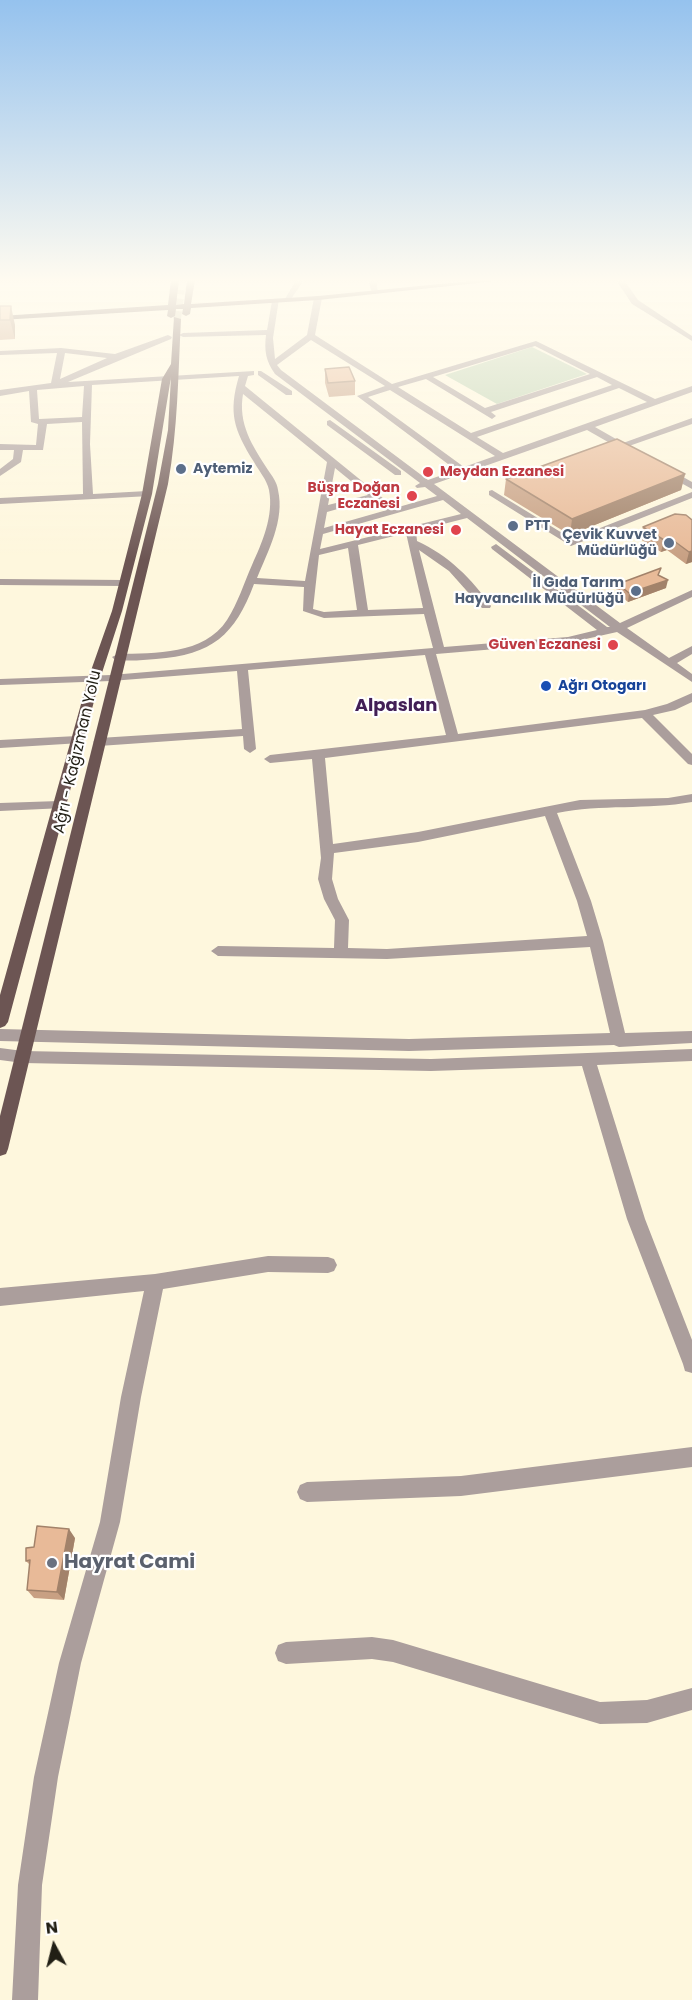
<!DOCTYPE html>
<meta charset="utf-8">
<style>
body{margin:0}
#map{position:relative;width:692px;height:2000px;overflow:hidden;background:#fef7dd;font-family:Poppins,sans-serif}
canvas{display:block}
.north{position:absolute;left:24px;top:1916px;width:60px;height:60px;-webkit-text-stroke:4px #fff;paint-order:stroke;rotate:353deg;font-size:16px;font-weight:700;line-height:24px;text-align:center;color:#211f15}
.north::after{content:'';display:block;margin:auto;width:21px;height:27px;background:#211f15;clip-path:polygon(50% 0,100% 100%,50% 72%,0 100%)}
</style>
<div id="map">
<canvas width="692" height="2000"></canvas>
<div class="north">N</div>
</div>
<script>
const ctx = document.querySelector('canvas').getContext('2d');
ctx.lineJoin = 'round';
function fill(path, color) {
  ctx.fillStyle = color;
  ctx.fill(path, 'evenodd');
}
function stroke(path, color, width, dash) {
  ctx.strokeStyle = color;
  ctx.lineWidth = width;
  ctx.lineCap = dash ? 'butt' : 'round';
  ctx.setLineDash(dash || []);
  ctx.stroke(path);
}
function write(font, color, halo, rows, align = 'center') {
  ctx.font = font + ' Poppins,sans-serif';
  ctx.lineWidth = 4.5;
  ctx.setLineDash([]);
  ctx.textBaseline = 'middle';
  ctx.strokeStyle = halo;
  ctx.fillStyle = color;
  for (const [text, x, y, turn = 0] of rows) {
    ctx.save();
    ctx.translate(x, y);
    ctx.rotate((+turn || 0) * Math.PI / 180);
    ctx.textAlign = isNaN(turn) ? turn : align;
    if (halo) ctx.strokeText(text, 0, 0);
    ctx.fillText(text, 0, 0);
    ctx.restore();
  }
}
fill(new Path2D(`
 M 532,347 L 587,374 L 497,404 L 445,375 Z`), '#bdd2b1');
stroke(new Path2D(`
 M 177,319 L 181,290`), '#d2ccb5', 8, [8, 4.5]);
fill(new Path2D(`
 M 296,280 L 304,280 L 291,299 L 285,299 Z
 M 368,280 L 376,280 L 378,292 L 372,292 Z
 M 616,280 L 624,280 L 638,300 L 692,336 L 692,341 L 632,304 Z
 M 318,296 L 322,298 L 315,335 L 392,384 L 536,341 L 655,399 L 692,386 L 692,392 L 595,427 L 623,443 L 692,418 L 692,424 L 629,446 L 630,451 L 621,449 L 605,453 L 605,449 L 615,446 L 587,430 L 434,484 L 620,623 L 692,590 L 692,597 L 627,628 L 669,658 L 692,646 L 692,654 L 677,663 L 692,674 L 692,682 L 617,632 L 568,643 L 436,654 L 458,734 L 645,710 L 667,704 L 692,693 L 692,702 L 675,710 L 653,715 L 692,754 L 692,765 L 688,764 L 642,718 L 325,758 L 333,844 L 418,832 L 580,800 L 668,798 L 692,794 L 692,802 C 647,810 601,804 557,813 L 591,901 L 603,941 L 625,1033 L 692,1031 L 692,1043 L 619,1047 L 614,1045 L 409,1051 L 0,1041 L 0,1029 L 409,1039 L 610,1033 L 590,947 L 387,959 L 218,956 L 211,951 L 218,946 L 334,948 L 335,920 L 324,899 L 318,879 L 321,858 L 312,759 L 270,763 L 264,759 L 270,755 L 446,735 L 425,655 L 248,670 L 256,749 L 250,753 L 244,749 L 243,736 L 99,746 L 93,742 L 99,738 L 242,729 L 237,671 L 111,681 L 0,685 L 0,679 L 111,675 L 433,648 L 424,614 L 324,618 L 303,611 L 304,587 L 254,584 C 235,635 212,655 156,659 C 142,660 127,662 114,659 L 112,657 L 118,654 C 155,653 204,655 227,620 C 238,603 244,583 252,565 C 262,543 274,516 269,490 C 267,480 259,471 254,462 C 234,430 228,413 239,376 L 92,385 L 90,444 L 93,494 L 147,491 L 150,492 L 150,496 L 0,504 L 0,498 L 83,494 L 82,422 L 47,424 L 43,450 L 23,450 L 21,462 L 0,476 L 0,469 L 13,459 L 14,450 L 0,450 L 0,444 L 36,445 L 38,424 L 31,422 L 29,391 L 0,396 L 0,390 L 51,383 L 57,353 L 0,355 L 0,351 L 61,348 L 115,354 L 168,335 L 172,337 L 171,339 L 68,382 L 254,371 L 254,375 L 248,376 L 245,386 L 395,508 L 437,496 L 425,487 L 417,488 L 415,486 L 420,483 L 275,374 C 266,361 264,351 266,335 L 183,337 L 179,335 L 183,333 L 267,330 L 272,301 L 279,299 L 273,338 L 275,359 L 307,335 L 314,298 ZM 311,340 L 385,386 L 357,396 L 456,470 L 428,480 L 281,370 L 277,365 ZM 535,346 L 590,374 L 485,408 L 433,377 ZM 65,353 L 107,358 L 60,379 ZM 597,377 L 612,385 L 471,433 L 398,387 L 426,379 L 492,419 L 496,416 L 491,412 ZM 84,386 L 82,417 L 39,419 L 37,390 ZM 619,388 L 647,402 L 503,453 L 477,437 ZM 390,390 L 495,456 L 464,467 L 368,397 ZM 243,394 L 327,462 L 305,581 L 257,578 C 268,551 285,520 278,490 C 277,482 272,476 268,470 C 252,445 238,424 243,394 ZM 335,468 L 368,495 L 328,505 ZM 373,499 L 387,510 L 324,528 L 327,512 ZM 443,500 L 461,514 L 320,549 L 323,534 ZM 467,518 L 610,627 L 607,627 L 496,544 L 491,547 L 492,549 L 597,630 L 568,637 L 444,647 L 419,550 L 449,571 L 482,608 L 490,608 L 491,606 C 472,579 448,555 417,541 L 416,531 ZM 406,533 L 423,608 L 368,610 L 358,545 ZM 348,548 L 357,610 L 324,612 L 313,609 L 319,555 ZM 545,816 L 577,901 L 587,936 L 387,949 L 348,948 L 349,920 L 338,899 L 332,879 L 334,853 L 418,842 Z
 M 261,371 L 292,391 L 292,395 L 286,395 L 258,375 L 258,371 Z
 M 330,420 L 401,471 L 401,475 L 395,475 L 327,425 L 327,421 Z
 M 663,469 L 669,469 L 692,482 L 692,489 L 663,473 Z
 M 492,490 L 572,539 L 692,492 L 692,498 L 571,546 L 489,495 L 489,491 Z
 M 0,579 L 124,580 L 129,583 L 124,586 L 0,585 Z
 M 77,736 L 81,737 L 81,743 L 0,748 L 0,740 Z
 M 59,801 L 65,805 L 64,808 L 0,811 L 0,803 Z
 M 0,1048 L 23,1051 L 431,1059 L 692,1049 L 692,1061 L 597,1065 L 645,1219 L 692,1340 L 692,1373 L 685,1371 L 683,1364 L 627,1219 L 582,1066 L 431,1071 L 23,1063 L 0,1060 Z
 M 268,1256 L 328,1257 L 334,1259 L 337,1265 L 334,1271 L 328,1273 L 268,1272 L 163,1289 L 141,1397 L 120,1522 L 81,1663 L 58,1777 L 42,1885 L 38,2000 L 12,2000 L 18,1885 L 34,1777 L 59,1663 L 100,1522 L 121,1397 L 144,1291 L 0,1306 L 0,1288 L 155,1274 Z
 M 692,1447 L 692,1467 L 461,1496 L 307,1502 L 300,1499 L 297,1492 L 300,1485 L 307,1482 L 461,1476 Z
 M 372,1637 L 393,1640 L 600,1702 L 647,1700 L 692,1688 L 692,1710 L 647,1723 L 600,1724 L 393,1662 L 372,1659 L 286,1664 L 278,1661 L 275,1653 L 278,1645 L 286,1642 Z`), '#ab9e9c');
fill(new Path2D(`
 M 171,280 L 179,280 L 176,305 L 184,304 L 187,280 L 195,280 L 191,304 L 318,296 L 480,280 L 506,280 L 318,300 L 191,308 L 190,314 L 186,316 L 182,314 L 183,309 L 176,309 L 175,316 L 171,318 L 167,316 L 168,310 L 0,320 L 0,316 L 168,305 Z
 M 174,317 L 181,319 C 178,376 178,428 168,484 L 8,1149 L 6,1154 L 0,1156 L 0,1116 L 158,484 L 168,430 L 171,377 L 152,494 L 122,611 L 100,679 L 8,1022 L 5,1026 L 0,1028 L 0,995 L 88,679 L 112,611 L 142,494 L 162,379 L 171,364 Z`), '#6c5553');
fill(new Path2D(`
 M 0,306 L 15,325 L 15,339 L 0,340 Z
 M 325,369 L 355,381 L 355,395 L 329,397 L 325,383 Z
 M 685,474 L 681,490 L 570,535 L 504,495 L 506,479 Z
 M 692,520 L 692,562 L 686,564 L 667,550 L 661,552 L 640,539 L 643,527 Z
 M 659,575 L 666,588 L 628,602 L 616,592 L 618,584 Z
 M 75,1538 L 64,1600 L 34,1598 L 27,1590 L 30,1565 L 26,1561 L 34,1547 Z`), '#c8a083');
fill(new Path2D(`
 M 11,306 L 15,325 L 15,339 L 10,320 Z
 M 685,474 L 681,490 L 570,535 L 572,519 Z
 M 670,538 L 667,550 L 661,552 L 664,540 Z
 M 692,551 L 692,562 L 686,564 L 689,552 Z
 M 668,580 L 666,588 L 628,602 L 629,593 Z
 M 69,1529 L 75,1538 L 64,1600 L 57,1592 Z`), '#a2826a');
const building = new Path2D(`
 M 0,306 L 11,306 L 10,320 L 0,320 Z
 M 349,367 L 355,381 L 328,383 L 325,369 Z
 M 617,439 L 685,474 L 572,519 L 506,479 Z
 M 675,514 L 686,515 L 692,520 L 692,551 L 689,552 L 670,538 L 664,540 L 643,527 Z
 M 661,568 L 658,575 L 668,580 L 629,593 L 618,584 Z
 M 37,1526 L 69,1529 L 57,1592 L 27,1590 L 30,1560 L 26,1561 L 26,1548 L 34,1547 Z`);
fill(building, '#e8ba98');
stroke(building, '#a2826a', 1.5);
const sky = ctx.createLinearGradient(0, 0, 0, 560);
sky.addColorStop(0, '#95c2ee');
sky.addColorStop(0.5, '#fffbf0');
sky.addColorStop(1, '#fffbf000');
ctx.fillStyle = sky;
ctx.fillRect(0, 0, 692, 560);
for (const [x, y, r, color] of [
 [181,469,6,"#5c6f8a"],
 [428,472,6,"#e0444e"],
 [412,496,6,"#e0444e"],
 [513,526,6,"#5c6f8a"],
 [456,530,6,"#e0444e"],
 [669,543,6,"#5c6f8a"],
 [636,591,6,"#5c6f8a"],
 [613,645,6,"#e0444e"],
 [546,686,6,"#1a4fb4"],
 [52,1563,6,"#6b7280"]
]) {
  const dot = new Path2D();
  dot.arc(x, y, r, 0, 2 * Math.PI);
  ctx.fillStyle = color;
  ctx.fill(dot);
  stroke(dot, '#fff', 2);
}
write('bold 14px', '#4e5e75', '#fff', [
 ["Aytemiz",193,469],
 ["PTT",525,526],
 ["Çevik Kuvvet",657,535,"right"],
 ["Müdürlüğü",657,551,"right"],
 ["İl Gıda Tarım",624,583,"right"],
 ["Hayvancılık Müdürlüğü",624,599,"right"]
], 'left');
write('bold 14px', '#be3a42', '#fff', [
 ["Meydan Eczanesi",440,472,"left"],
 ["Büşra Doğan",400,488],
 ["Eczanesi",400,504],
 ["Hayat Eczanesi",444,530],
 ["Güven Eczanesi",601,645]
], 'right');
write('bold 14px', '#164399', '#fff', [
 ["Ağrı Otogarı",558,686]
], 'left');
write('16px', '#211f15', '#fff', [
 ["Ağrı - Kağızman Yolu",78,752,-77]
]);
write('bold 18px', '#421f56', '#fff', [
 ["Alpaslan",396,706]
]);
write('bold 20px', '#5b616d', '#fff', [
 ["Hayrat Cami",64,1563]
], 'left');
</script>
